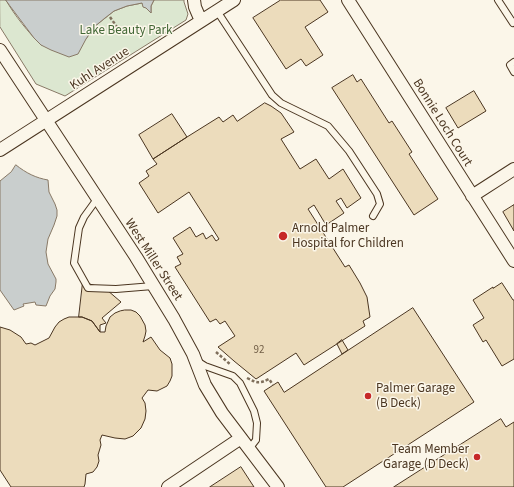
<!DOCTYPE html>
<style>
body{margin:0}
canvas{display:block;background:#fbf6e9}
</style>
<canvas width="514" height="487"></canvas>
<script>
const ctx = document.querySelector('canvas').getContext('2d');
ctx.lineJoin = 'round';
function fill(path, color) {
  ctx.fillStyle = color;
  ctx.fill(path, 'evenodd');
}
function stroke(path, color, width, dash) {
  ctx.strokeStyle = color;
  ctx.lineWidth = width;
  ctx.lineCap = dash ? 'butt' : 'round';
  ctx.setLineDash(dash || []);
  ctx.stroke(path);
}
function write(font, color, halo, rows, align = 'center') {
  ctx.font = font + ' "Source Sans 3",sans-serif';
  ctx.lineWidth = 3;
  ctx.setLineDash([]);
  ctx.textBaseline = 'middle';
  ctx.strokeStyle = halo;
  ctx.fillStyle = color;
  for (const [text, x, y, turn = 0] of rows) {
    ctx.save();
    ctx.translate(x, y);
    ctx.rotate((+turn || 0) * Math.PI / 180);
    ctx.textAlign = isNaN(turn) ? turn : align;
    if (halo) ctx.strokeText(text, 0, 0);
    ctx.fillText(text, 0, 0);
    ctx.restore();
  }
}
const green = new Path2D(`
 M 0,0 L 6,0 C 14,15 29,33 41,45 L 86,39 L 94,27 L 114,11 L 127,6 L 142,3 L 151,13 L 151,6 L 154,0 L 184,0 L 184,2 L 188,14 L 186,20 L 65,96 L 36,84 L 0,27 Z`);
fill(green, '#dce7d0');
stroke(green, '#887966', 1);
const water = new Path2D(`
 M 6,0 L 154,0 L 151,6 L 151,13 L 146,8 L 143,7 L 142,3 L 127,6 L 114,11 L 105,18 L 94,27 L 86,39 L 78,54 L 69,57 L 51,50 L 41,45 L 34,38 L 10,6 Z
 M 16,165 C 26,173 36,178 48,180 L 49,192 L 55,204 L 57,210 L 57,216 L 54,225 L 48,239 L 46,252 L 48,264 L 56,279 L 56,282 L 55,289 L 50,296 L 46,306 L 36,305 L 35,302 L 23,304 L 24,306 L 14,310 L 0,290 L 0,181 L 11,172 Z`);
fill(water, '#c9cecd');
stroke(water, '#887966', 1);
const building = new Path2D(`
 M 281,0 L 320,0 L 328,12 L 305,27 L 323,55 L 306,66 L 301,59 L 286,69 L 253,18 Z
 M 353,75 L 357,82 L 361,79 L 389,123 L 392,121 L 412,152 L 409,154 L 438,199 L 414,215 L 332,88 Z
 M 474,91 L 486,111 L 458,128 L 446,108 Z
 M 265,103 L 271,106 L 281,113 L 294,132 L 281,139 L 300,169 L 316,159 L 329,179 L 343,169 L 361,198 L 347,208 L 341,198 L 336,201 L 344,213 L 326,225 L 314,205 L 308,209 L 345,267 L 349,265 L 360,283 L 367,297 L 370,317 L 363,321 L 365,326 L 304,365 L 296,353 L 256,379 L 234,361 L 218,347 L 235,336 L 225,321 L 220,324 L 216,319 L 210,322 L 175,267 L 181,264 L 177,257 L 183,254 L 173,238 L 190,227 L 196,237 L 203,233 L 206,239 L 212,235 L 216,241 L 219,239 L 189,192 L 158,213 L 139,183 L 149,176 L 146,171 L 157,164 L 153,159 L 187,137 L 219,117 L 223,122 L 233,115 L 237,121 Z
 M 172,114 L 187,137 L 153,159 L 139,135 Z
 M 514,205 L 514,231 L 503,212 Z
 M 83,282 L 100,287 L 107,290 L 121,302 L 102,318 L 106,323 L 100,325 L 100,332 L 92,321 L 82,317 L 79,317 Z
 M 502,283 L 513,300 L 514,300 L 514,359 L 502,366 L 486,340 L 483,342 L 473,325 L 484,318 L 473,300 L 493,287 L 493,288 Z
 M 413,308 L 474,402 L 343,487 L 326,487 L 264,391 L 278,382 L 284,392 Z
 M 125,310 L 131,310 L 136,312 L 140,316 L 145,325 L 146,331 L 145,336 L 143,342 L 151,337 L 160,350 L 170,358 L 172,364 L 172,376 L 170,381 L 167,386 L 157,391 L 148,390 L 142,398 L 145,403 L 146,411 L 145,419 L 141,428 L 133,436 L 125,439 L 115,438 L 102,435 L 100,440 L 101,445 L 98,455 L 99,461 L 97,467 L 93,472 L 86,474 L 85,484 L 84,487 L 11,487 L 0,470 L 0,327 L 10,330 L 21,337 L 26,344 L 31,343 L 35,345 L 49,338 L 55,327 L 59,322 L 64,319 L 69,317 L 82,317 L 92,321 L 100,332 L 105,332 L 106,326 L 110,317 L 115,313 L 120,311 Z
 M 342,340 L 348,350 L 342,354 L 337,344 Z
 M 501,419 L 506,427 L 514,422 L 514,487 L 394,487 Z
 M 241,467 L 254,487 L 210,487 Z`);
fill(building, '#ecdcbc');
stroke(building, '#4a3520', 1);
const service = new Path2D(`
 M 498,0 L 513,23 L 514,22
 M 217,11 L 272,95 L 281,103 L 328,126 L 349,151 L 377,194 L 380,204 L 373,216
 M 514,62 L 510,65 L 514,72
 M 97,199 L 84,217 L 79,228 L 74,263 L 88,288 L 116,289 L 153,286
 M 197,361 L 205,366 L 233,376 L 240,383 L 254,411 L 257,423 L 256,440 L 249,449`);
const minor = new Path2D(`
 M 194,0 L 195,7 L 201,21
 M 348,0 L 514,261
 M 0,50 L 136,257 L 174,319 L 193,354 L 205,385 L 222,413 L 278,487
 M 0,150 L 234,0
 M 472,196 L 514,169
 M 168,487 L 241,438`);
stroke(service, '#4a3520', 8);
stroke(minor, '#4a3520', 14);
stroke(new Path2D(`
 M 110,17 L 119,30
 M 216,352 L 231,365
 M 247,378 C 257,383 259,384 269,379 L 273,385`), '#7f6f5c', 2.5, [3, 2]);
stroke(service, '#fbf6e9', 6);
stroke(minor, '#fbf6e9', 12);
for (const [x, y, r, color] of [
 [283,236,5,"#c62828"],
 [368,396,4,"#c62828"],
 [477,457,4,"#c62828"]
]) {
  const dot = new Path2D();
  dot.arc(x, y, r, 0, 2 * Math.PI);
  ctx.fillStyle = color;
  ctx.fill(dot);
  stroke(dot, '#fbf6e9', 1.5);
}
write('11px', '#725f47', null, [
 ["92",259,351]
]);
write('13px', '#436837', '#fbf6e9', [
 ["Lake Beauty Park",126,31]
]);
write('13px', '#4a3520', '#fbf6e9', [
 ["Kuhl Avenue",100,69,-33],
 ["Bonnie Loch Court",442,123,58],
 ["West Miller Street",153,260,57]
]);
write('13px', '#4a3520', '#fbf6e9', [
 ["Arnold Palmer",292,229],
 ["Hospital for Children",292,244],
 ["Palmer Garage",376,389],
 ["(B Deck)",376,404],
 ["Team Member",469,450,"right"],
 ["Garage (D Deck)",469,465,"right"]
], 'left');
</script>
